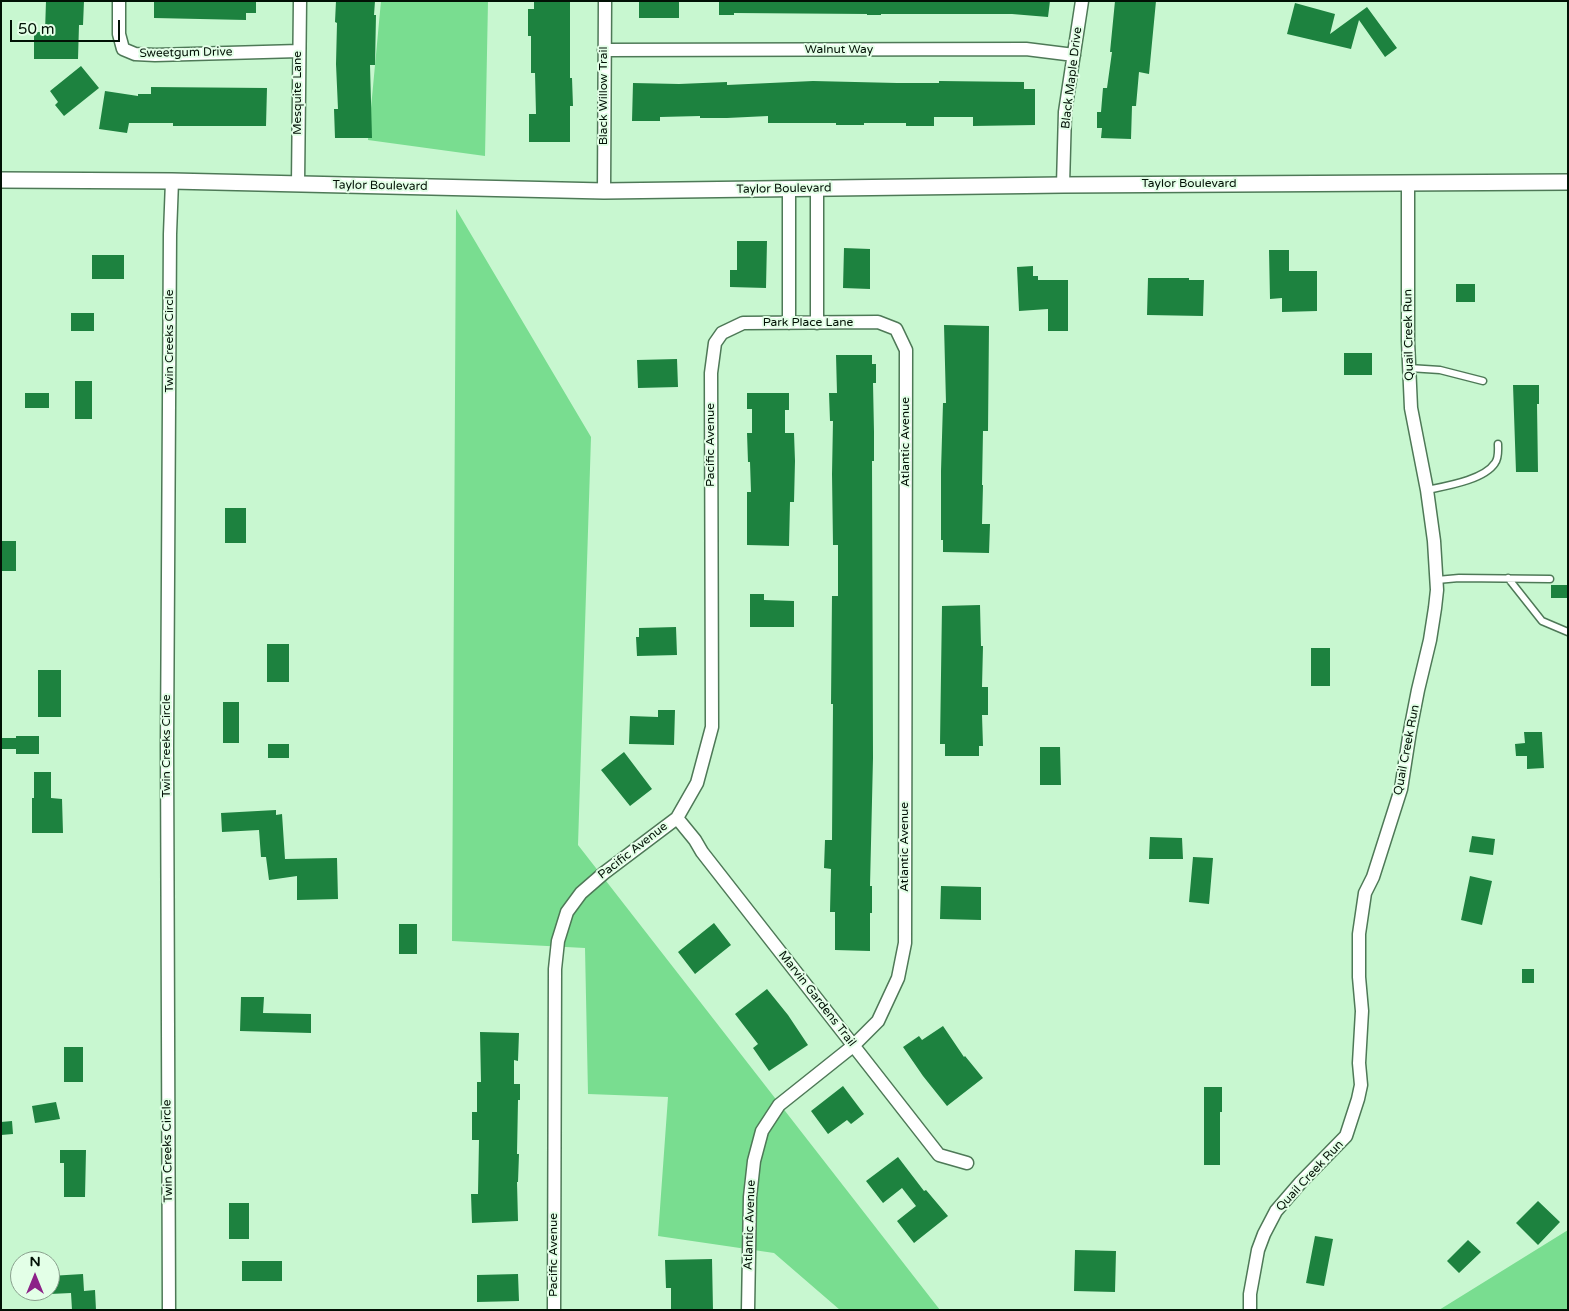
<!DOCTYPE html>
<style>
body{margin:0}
#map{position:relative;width:1569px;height:1311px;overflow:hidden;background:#c8f7d0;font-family:"Varela Round",sans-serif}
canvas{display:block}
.frame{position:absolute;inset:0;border:2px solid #021105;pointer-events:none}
.north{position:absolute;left:10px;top:1251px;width:50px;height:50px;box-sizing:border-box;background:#e3ffe7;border:1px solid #89a08d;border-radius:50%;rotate:0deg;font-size:14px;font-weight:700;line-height:20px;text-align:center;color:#021105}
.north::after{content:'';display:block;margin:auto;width:18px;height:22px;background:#8c2388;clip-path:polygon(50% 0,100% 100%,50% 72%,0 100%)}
.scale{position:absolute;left:10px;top:20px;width:110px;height:22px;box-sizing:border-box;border:2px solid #021105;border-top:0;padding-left:6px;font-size:15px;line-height:18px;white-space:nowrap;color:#021105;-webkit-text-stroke:4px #e3ffe7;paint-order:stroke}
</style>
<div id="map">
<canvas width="1569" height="1311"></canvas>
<div class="frame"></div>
<div class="north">N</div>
<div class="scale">50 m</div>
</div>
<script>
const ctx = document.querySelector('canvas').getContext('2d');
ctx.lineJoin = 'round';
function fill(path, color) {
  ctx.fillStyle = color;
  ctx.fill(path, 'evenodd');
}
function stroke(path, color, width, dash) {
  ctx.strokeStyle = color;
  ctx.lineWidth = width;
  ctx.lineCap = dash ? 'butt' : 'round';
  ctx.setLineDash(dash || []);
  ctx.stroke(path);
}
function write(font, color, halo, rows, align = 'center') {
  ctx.font = font + ' "Varela Round",sans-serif';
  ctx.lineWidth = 4;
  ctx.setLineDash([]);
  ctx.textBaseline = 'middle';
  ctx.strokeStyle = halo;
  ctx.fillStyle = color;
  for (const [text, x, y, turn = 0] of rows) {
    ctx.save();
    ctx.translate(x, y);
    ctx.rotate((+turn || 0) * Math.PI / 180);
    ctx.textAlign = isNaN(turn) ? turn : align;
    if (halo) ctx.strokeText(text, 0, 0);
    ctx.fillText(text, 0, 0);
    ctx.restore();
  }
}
fill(new Path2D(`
 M 381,1 L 488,1 L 485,156 L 368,140 Z
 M 456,209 L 591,437 L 578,845 L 940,1310 L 840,1310 L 774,1253 L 658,1236 L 668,1097 L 588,1094 L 585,948 L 452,941 Z
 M 1568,1230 L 1568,1310 L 1439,1310 Z`), '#79dd90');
fill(new Path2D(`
 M 46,1 L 84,1 L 83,25 L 79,25 L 78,59 L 34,59 L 34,32 L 45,32 Z
 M 154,1 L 256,1 L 256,13 L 246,13 L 246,20 L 154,18 Z
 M 336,1 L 375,1 L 374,15 L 376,15 L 375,65 L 370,65 L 372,138 L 335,138 L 334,109 L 338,109 L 336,64 L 337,23 L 335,22 Z
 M 534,1 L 570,1 L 570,78 L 572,78 L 573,106 L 570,106 L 570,142 L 529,142 L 529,114 L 536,114 L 535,73 L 531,73 L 531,36 L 528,36 L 528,9 L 534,9 Z
 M 639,1 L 679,1 L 679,18 L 639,18 Z
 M 719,1 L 1050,1 L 1048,17 L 1012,14 L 881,14 L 881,15 L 867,15 L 867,14 L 734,13 L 734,15 L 719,15 Z
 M 1115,1 L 1156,1 L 1149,74 L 1139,72 L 1136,106 L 1132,106 L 1131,139 L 1101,138 L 1102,128 L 1097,128 L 1097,112 L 1101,112 L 1103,88 L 1107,88 L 1112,52 L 1110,52 Z
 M 1295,3 L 1335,14 L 1330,34 L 1367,7 L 1397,48 L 1385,57 L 1359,20 L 1351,49 L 1287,34 Z
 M 81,66 L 99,88 L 64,116 L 55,105 L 58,102 L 50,91 Z
 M 813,81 L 897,83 L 939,83 L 939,81 L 1024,82 L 1024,89 L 1035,89 L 1035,125 L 973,126 L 973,117 L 934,117 L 934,126 L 906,126 L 906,123 L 864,123 L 864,125 L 836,125 L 836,123 L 768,123 L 768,116 L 727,118 L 700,118 L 700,116 L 660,117 L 660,121 L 632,121 L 633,83 L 679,84 L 727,82 L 727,85 Z
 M 151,87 L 267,88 L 266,126 L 173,126 L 173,123 L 129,123 L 127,133 L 99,129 L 105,91 L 138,96 L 138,94 L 151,94 Z
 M 737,241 L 767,241 L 766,288 L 730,287 L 730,270 L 737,270 Z
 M 844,248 L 870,249 L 870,289 L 843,288 Z
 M 1269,250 L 1289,250 L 1289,271 L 1317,271 L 1317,311 L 1282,312 L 1282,298 L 1270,299 Z
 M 92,255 L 124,255 L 124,279 L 92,279 Z
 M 1033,266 L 1033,276 L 1038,276 L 1038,280 L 1068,280 L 1068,331 L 1048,331 L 1048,309 L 1019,311 L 1017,267 Z
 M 1148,278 L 1189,278 L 1189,280 L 1204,280 L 1203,316 L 1147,315 Z
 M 1456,284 L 1475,284 L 1475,302 L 1456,302 Z
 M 71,313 L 94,313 L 94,331 L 71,331 Z
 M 944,325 L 989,326 L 988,431 L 983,431 L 982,485 L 983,485 L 982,524 L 990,524 L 989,553 L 943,552 L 943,540 L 941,540 L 941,471 L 943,403 L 946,403 Z
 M 1344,353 L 1372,353 L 1372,375 L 1344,375 Z
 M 836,355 L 872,355 L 872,364 L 876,364 L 876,383 L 873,383 L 874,432 L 874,461 L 872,461 L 873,758 L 870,886 L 872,886 L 872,913 L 870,913 L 870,951 L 835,950 L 835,912 L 830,912 L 831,869 L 824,868 L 825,840 L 832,840 L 833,704 L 831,704 L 832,596 L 838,596 L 838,545 L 833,545 L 832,474 L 833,421 L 830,421 L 829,393 L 837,393 Z
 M 677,359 L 678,387 L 638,388 L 637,360 Z
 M 75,381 L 92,381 L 92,419 L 75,419 Z
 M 1513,385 L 1539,385 L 1539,404 L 1537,404 L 1538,472 L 1516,472 Z
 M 25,393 L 49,393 L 49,408 L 25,408 Z
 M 747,393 L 789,393 L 789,410 L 785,410 L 785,433 L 794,433 L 795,461 L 794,502 L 790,502 L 789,546 L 747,545 L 747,492 L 751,492 L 750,462 L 748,462 L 747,433 L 752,433 L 752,409 L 747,409 Z
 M 225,508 L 246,508 L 246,543 L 225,543 Z
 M 1,541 L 16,541 L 16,571 L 1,571 Z
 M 1551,585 L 1568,585 L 1568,598 L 1551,598 Z
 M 750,594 L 764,594 L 764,600 L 794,601 L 794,627 L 750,627 Z
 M 980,605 L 981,646 L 983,646 L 982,687 L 988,687 L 988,715 L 982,715 L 983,746 L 979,746 L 979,756 L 945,756 L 945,744 L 940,744 L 942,606 Z
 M 676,627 L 677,655 L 637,656 L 636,637 L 639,637 L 639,628 Z
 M 267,644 L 289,644 L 289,682 L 267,682 Z
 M 1311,648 L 1330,648 L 1330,686 L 1311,686 Z
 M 38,670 L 61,670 L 61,717 L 38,717 Z
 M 223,702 L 239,702 L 239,743 L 223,743 Z
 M 658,710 L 675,710 L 674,745 L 629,744 L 630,716 L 658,717 Z
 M 1524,732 L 1542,732 L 1544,768 L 1527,769 L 1527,756 L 1516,756 L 1515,744 L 1525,743 Z
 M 16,736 L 39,736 L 39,754 L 16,754 L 16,749 L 1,749 L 1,738 L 16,738 Z
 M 268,744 L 289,744 L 289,758 L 268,758 Z
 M 1040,747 L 1060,747 L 1061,785 L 1040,785 Z
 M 624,752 L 652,789 L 630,806 L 601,770 Z
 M 34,772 L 51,772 L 51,798 L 62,799 L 63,833 L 32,833 L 32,798 L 34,798 Z
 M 276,810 L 276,815 L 282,814 L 285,859 L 337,858 L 338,899 L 297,900 L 297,876 L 269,880 L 266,857 L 261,857 L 259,830 L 222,832 L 221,813 Z
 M 1472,836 L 1495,839 L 1493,855 L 1469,852 Z
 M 1150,837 L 1182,838 L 1183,859 L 1149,859 Z
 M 1193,857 L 1213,858 L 1209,904 L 1189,902 Z
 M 1470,876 L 1492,881 L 1482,925 L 1461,920 Z
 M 941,886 L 981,887 L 981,920 L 940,919 Z
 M 714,923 L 731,945 L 695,974 L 678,952 Z
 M 399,924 L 417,924 L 417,954 L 399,954 Z
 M 1522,969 L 1534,969 L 1534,983 L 1522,983 Z
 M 767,989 L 788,1015 L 808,1045 L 769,1071 L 753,1048 L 758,1044 L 735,1014 Z
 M 241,997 L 264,997 L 263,1013 L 311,1014 L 311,1033 L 240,1031 Z
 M 943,1026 L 964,1057 L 965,1056 L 983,1078 L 947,1106 L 923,1076 L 903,1047 L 919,1036 L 922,1040 Z
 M 480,1032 L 519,1033 L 518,1061 L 514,1060 L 514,1084 L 520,1084 L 520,1100 L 518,1100 L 517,1154 L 519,1154 L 518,1182 L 517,1182 L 518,1221 L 472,1223 L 471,1194 L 478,1194 L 479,1140 L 472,1140 L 472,1112 L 477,1112 L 477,1082 L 481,1082 Z
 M 64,1047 L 83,1047 L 83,1082 L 64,1082 Z
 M 843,1086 L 864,1114 L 851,1124 L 847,1120 L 828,1134 L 811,1111 Z
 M 1204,1087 L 1222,1087 L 1222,1112 L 1220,1112 L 1220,1165 L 1204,1165 Z
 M 56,1102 L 60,1119 L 35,1123 L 32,1106 Z
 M 12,1121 L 13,1134 L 1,1135 L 1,1122 Z
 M 60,1150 L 86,1150 L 85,1197 L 64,1197 L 64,1163 L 60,1163 Z
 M 898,1157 L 924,1191 L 926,1190 L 948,1216 L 914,1243 L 897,1221 L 916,1206 L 902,1188 L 883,1203 L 866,1181 Z
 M 1538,1201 L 1560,1222 L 1538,1245 L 1516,1223 Z
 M 229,1203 L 249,1203 L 249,1239 L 229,1239 Z
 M 1315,1236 L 1333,1239 L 1324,1286 L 1306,1283 Z
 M 1468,1240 L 1481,1252 L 1459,1273 L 1447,1261 Z
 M 1075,1250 L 1116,1251 L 1115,1292 L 1074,1291 Z
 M 712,1259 L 713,1310 L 671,1310 L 671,1288 L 666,1288 L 665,1260 Z
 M 242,1261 L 282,1261 L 282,1281 L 242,1281 Z
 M 83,1274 L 84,1291 L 95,1290 L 96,1310 L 72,1310 L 71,1293 L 50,1294 L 50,1276 Z
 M 518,1274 L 519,1301 L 477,1302 L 477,1275 Z`), '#1d823f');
const service = new Path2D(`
 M 1409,368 L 1440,370 L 1483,381
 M 1427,490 C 1446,486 1484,480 1495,463 C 1499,458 1498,450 1498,444
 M 1508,578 L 1542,621 L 1568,632
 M 1437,580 L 1459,578 L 1550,579`);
const minor = new Path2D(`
 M 119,1 L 119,34 L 123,49 L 135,54 L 155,55 L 299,51
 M 604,50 L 1026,49 L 1074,55
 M 298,184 L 300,1
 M 1063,185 L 1065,112 L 1082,1
 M 789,189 L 789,323
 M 817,189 L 817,323
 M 604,191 L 605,1
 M 677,818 L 695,840 L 702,852 L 939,1155 L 967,1163
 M 169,1310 L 167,745 L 170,234 L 172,181
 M 554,1310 L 555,969 L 558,941 L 567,912 L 581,893 L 604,873 L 677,818 L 697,783 L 712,727 L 711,373 L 715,343 L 722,333 L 743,323 L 878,322 L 896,329 L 906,350 L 905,943 L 898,978 L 878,1021 L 853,1046 L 779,1105 L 762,1131 L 754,1161 L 750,1197 L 748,1310
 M 1250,1310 L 1250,1294 L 1258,1250 L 1264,1234 L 1276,1211 L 1301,1182 L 1346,1136 L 1358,1099 L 1361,1085 L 1359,1063 L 1362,1011 L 1359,977 L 1359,934 L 1365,893 L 1373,877 L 1401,789 L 1410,731 L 1418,690 L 1430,640 L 1435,608 L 1437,590 L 1434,541 L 1427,490 L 1411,408 L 1408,341 L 1408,183`);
const tertiary = new Path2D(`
 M 1,180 L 172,181 L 604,191 L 1063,185 L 1568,182`);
stroke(service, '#4e7957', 9);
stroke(minor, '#4e7957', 15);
stroke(tertiary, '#4e7957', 18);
stroke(service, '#fff', 6);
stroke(minor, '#fff', 12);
stroke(tertiary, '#fff', 15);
write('12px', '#021105', '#e3ffe7', [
 ["Walnut Way",839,50],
 ["Sweetgum Drive",186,53,-1],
 ["Black Maple Drive",1072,78,-83],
 ["Mesquite Lane",298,93,-90],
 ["Black Willow Trail",604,96,-90],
 ["Taylor Boulevard",1189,184],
 ["Taylor Boulevard",380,186,1],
 ["Taylor Boulevard",784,189,-1],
 ["Park Place Lane",808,323],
 ["Quail Creek Run",1409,335,-91],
 ["Twin Creeks Circle",170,341,-90],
 ["Atlantic Avenue",906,442,-90],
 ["Pacific Avenue",711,445,-90],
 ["Twin Creeks Circle",167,746,-90],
 ["Quail Creek Run",1407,750,-79],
 ["Atlantic Avenue",905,847,-90],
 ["Pacific Avenue",633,851,-38],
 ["Marvin Gardens Trail",817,999,52],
 ["Twin Creeks Circle",168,1151,-91],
 ["Quail Creek Run",1310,1176,-47],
 ["Atlantic Avenue",750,1225,-88],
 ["Pacific Avenue",554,1255,-90]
]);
</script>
